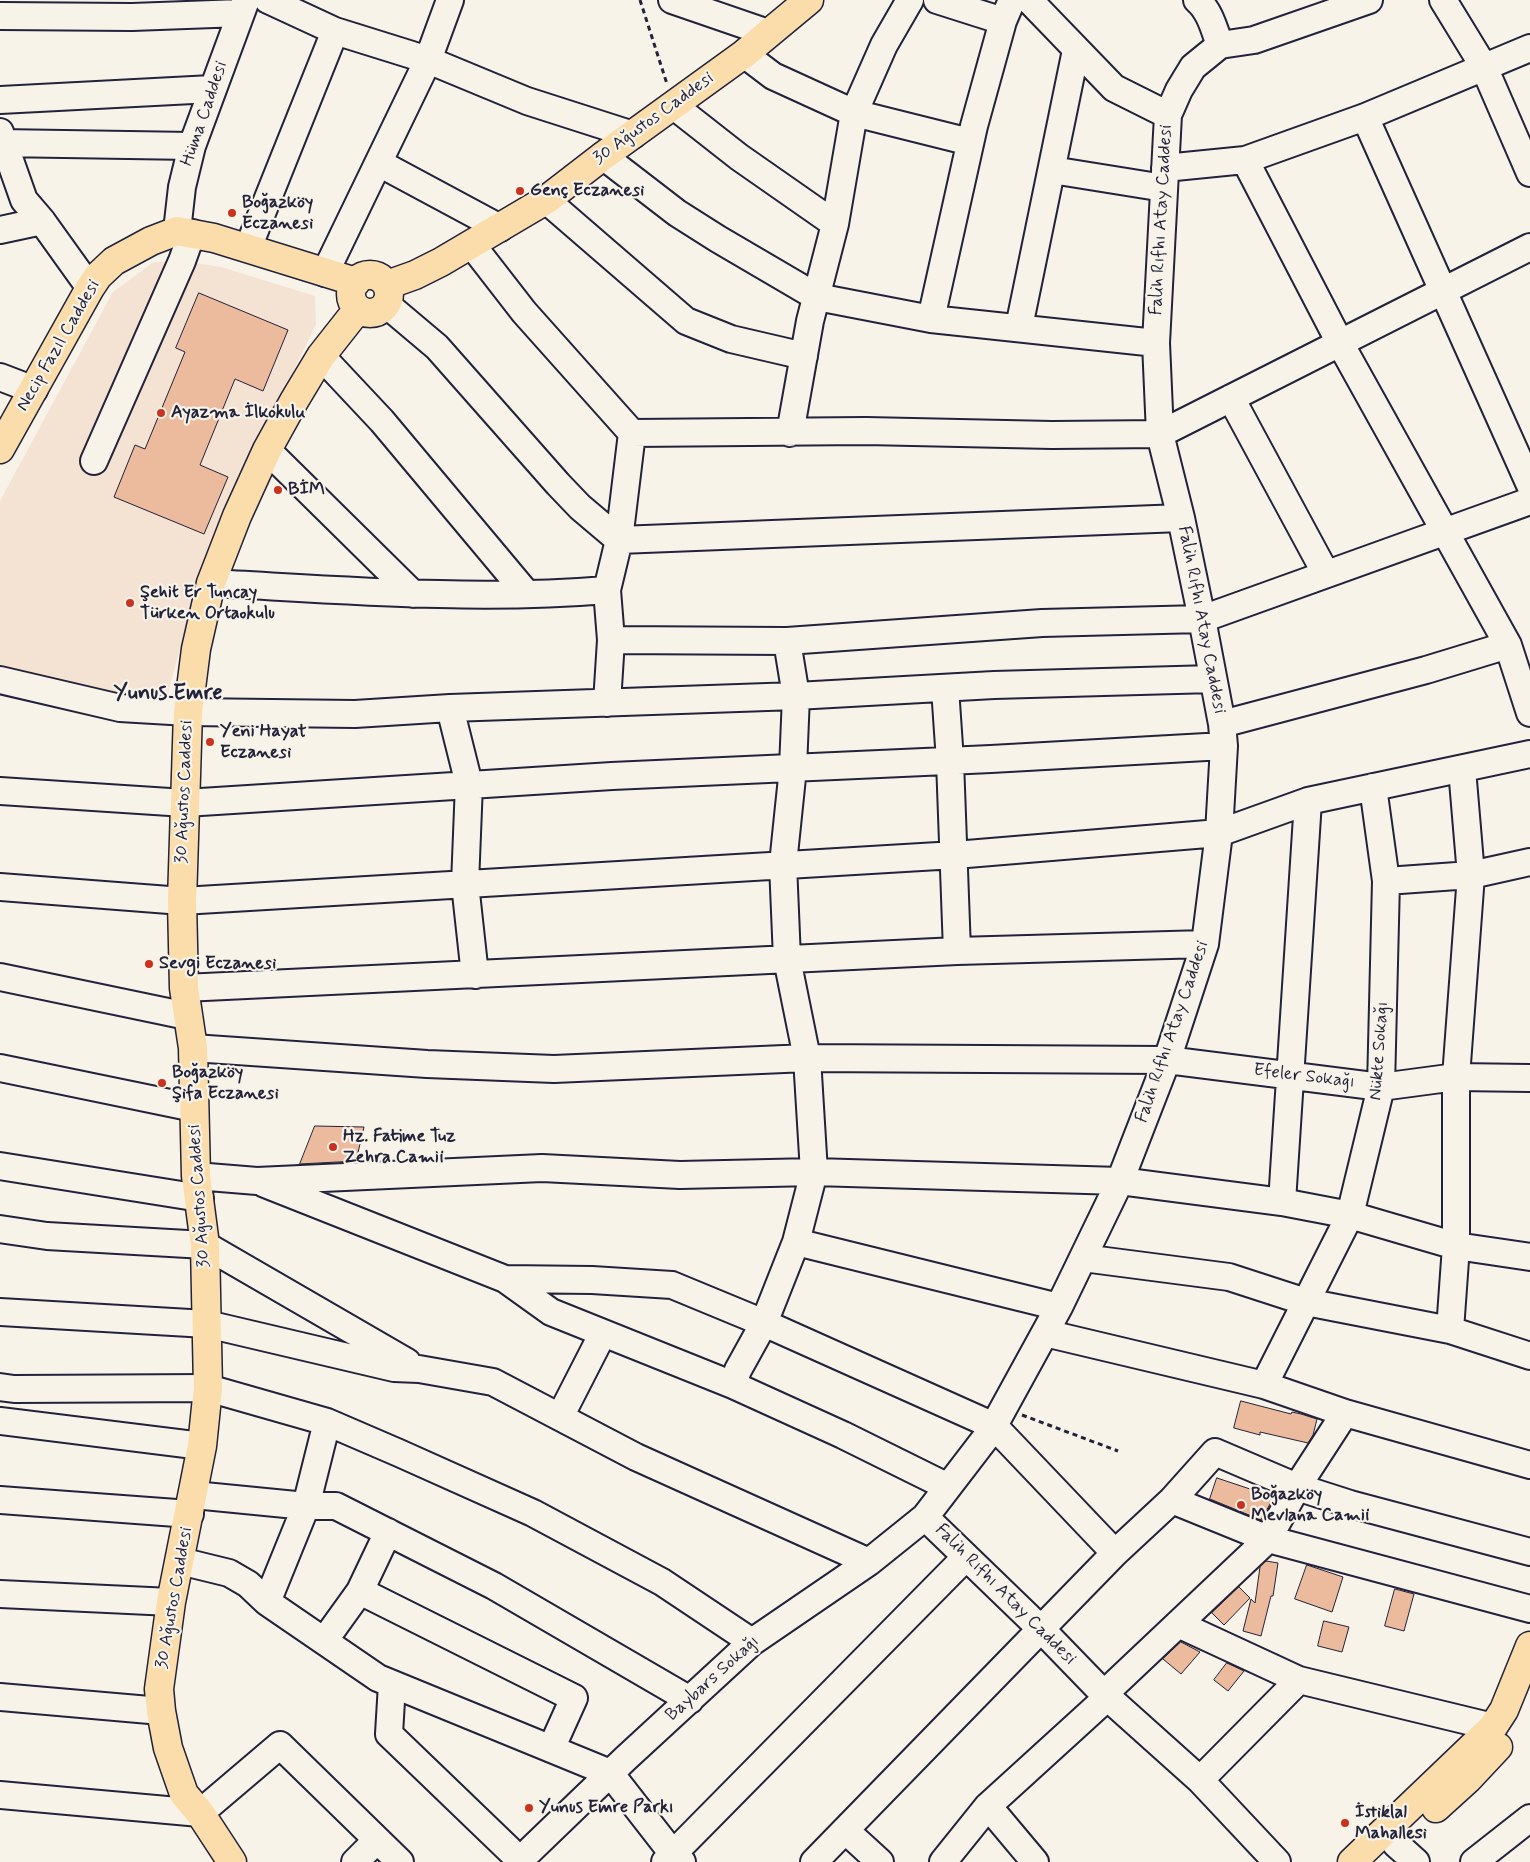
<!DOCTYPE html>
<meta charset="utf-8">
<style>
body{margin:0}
canvas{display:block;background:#f7f3e8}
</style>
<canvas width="1530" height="1862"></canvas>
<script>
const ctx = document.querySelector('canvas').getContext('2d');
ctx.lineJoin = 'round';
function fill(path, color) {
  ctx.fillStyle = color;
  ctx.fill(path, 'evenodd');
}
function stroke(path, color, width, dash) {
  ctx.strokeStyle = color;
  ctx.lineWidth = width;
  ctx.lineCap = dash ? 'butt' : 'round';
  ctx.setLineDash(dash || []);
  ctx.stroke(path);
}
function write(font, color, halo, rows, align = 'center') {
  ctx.font = font + ' Mynerve,sans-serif';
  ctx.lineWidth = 4.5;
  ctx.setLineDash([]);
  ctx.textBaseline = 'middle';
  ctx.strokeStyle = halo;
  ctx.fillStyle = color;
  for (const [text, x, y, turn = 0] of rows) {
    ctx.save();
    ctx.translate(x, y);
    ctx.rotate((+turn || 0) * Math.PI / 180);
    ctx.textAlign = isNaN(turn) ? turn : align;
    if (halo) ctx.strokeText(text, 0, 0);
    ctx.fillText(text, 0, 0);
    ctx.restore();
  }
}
fill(new Path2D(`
 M 182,261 L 221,267 L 315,296 L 316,324 L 207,550 L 165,704 L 0,679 L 0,501 L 113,292 L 154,262 Z`), '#f4e2d2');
const building = new Path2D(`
 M 199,293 L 288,330 L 263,391 L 235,379 L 200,465 L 228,477 L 204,534 L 114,497 L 135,445 L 145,449 L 185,352 L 176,348 Z
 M 315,1126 L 364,1127 L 356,1161 L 300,1164 Z
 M 1241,1401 L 1291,1414 L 1292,1412 L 1301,1414 L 1317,1419 L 1313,1435 L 1308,1443 L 1260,1432 L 1260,1435 L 1234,1428 Z
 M 1217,1478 L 1274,1497 L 1261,1520 L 1210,1499 Z
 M 1266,1561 L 1278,1563 L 1273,1596 L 1271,1596 L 1261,1636 L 1243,1631 L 1251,1599 L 1255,1603 L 1260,1567 Z
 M 1307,1565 L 1343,1577 L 1332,1612 L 1295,1599 Z
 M 1239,1587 L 1250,1598 L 1224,1625 L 1212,1613 Z
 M 1395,1589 L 1414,1594 L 1404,1631 L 1385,1626 Z
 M 1324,1621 L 1349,1627 L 1342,1652 L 1318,1646 Z
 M 1181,1642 L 1200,1652 L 1181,1674 L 1163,1659 Z
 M 1227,1663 L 1244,1671 L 1228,1691 L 1214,1680 Z`);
fill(building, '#ecba9d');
stroke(building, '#22223b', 1);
const minor = new Path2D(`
 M 268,0 L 335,31 L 428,60 L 527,101 L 633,135
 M 672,0 L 768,33
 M 937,0 L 1003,21
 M 1029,0 L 1114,88 L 1168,115
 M 1443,0 L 1484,67 L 1530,173
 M 0,16 L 132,17 L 241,13
 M 1220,45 L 1254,40 L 1369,0
 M 744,54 L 773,76 L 854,113 L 970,142
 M 0,100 L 212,89
 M 674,106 L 739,157 L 835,224
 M 1365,117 L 1530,485
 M 0,132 L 24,200 L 42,221 L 90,288
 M 0,143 L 192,146
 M 603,156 L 677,213 L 718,239 L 817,297 L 931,319 L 1156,343
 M 1245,160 L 1340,343 L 1508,645 L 1530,713
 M 379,163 L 500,228
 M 1165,168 L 1245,160 L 1365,117 L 1530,48
 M 1052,170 L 1164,188
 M 546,200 L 686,321 L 731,339 L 804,356
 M 0,230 L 42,221
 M 177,231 L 182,187 L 192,146 L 246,0
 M 472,245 L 524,312 L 632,433 L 866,431 L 1052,435 L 1160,434 L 1530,247
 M 248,248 L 335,31
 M 325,273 L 428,60 L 450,0
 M 386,304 L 437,347 L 558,484 L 580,507 L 619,540 L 1181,518
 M 931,319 L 974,126 L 1003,21 L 1012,0
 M 1019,327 L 1076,50
 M 321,356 L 382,421 L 526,593
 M 0,377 L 34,390
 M 1231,398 L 1326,574
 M 790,433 L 810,321 L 835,224 L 854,113 L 884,45 L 910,0
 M 267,450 L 413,594
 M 94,461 L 182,261 L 192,233
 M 211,583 C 343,590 475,601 607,590
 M 611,640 L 787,641 L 1042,623 L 1202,619 L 1530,501
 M 0,680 L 120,708 L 188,712 L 355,714 L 450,708 L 796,696 L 994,685 L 1213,679
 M 945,688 L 950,761 L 957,951
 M 607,703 L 611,640 L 607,590 L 619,540 L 632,433
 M 450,708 L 469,784 L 465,884 L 475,975
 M 1222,724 L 1426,670 L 1508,645
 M 0,791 L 185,803 L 612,776 L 991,759 L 1224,746
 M 1308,801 L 1282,1202 L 1350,1215 L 1456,1246 L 1450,1330
 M 1530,862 L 1471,875 L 1456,1077 L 1456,1246 L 1530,1257
 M 1386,881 L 1471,875 L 1462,769
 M 0,887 L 182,901 L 955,855 L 1219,833 L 1308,801 L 1530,754
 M 0,977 L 187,1016
 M 184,988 L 957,951 L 1205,944
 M 193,1048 L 427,1064 L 554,1069 L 807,1058 L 1167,1060 L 1381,1087 L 1456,1077 L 1530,1078
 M 0,1068 L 194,1108
 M 0,1166 L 200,1198
 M 196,1176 L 257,1181 L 542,1168 L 680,1175 L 814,1172 L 1120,1181 L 1282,1202
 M 265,1184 L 505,1279 L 551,1312 L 733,1385 L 843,1435 L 948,1487
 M 0,1229 L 47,1236 L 205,1245 L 407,1362
 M 796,1242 L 1059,1307
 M 1083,1258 L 1229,1277 L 1306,1302 L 1350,1215 L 1381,1087 L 1386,881 L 1373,787
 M 505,1279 L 592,1280 L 672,1285 L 764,1323 L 994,1426 L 1115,1553
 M 0,1312 L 207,1324 L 394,1368 L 419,1369 L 493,1382 L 636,1457 L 869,1562
 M 1045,1333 L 1264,1385 L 1306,1302 L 1450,1330 L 1530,1356
 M 733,1385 L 738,1370 L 764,1323 L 796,1242 L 814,1172 L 807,1058 L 787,959 L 783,864 L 793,768 L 796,696 L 787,641
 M 1264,1385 L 1345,1413 L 1530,1465
 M 0,1387 L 14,1389 L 208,1388 L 327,1422 L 399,1453 L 533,1513 L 662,1582 L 752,1642
 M 560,1417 L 603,1333
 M 0,1421 L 202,1446
 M 327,1422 L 306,1506 L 267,1602 L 378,1678 L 610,1773 L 673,1854 L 682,1862
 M 194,1495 L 306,1506 L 336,1506 L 494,1586 L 690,1700
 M 0,1500 L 190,1514
 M 1172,1500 L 1268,1539 L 1530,1609
 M 925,1517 L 1042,1630 L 1104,1694 L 1200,1780 L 1277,1862
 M 180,1561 L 229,1573 L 248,1584 L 267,1602
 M 360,1591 L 574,1698 L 551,1749
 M 0,1594 L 171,1602
 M 1178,1624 L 1299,1680 L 1493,1727
 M 324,1641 L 360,1591 L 388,1532
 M 392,1684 L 389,1734 L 520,1860
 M 0,1697 L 161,1711
 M 1200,1780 L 1299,1680
 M 0,1795 L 200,1813 L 280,1745 L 400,1862
 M 988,1806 L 1035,1862
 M 845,1830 L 880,1862
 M 1396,1844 L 1416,1862
 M 355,1862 L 377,1840
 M 518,1862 L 625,1759 L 752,1642 L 869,1562 L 925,1517 L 991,1431 L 1059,1307 L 1120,1181 L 1167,1060 L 1205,944 L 1219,833 L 1224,746 L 1222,724 L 1202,619 L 1181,518 L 1160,434 L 1156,343 L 1168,115 L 1179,90 L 1193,67 L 1220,45 C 1214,29 1210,11 1197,0
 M 665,1862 L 966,1557
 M 814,1862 L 1115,1553 L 1172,1500 L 1215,1452 L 1297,1487 L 1350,1504 L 1530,1552
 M 943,1862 L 988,1806 L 1100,1704 L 1104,1694 L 1268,1539 L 1297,1487 L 1345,1413
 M 1474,1862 L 1530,1818`);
const major = new Path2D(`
 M351 294a19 19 0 1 1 38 0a19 19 0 1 1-38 0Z
 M 387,285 L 415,275 L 441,262 L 546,200 L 603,156 L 744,54 L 809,0
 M 0,449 L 90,288 L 98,276 L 114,261 L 151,241 L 177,231 L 214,238 L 356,282
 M 1436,1808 L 1468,1779 L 1498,1747
 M 232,1862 L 200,1813 L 184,1794 L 168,1748 L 161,1711 L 159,1689 L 171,1602 L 202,1446 L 208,1388 L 205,1245 L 196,1176 L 193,1048 L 184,988 L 182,901 L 188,712 L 196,649 L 211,583 L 237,516 L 267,450 L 294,401 L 321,356 L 358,309
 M 1352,1862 L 1493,1727 L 1504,1710 L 1530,1646`);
stroke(minor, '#22223b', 30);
stroke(major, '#22223b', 31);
stroke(new Path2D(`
 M 640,0 L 667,84
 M 1022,1415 L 1118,1451`), '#22223b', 3, [5, 4]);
stroke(minor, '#f7f3e8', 26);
stroke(major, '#faddab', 28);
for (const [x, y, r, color] of [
 [520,191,5,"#c8321e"],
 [232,213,5,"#c8321e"],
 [161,413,5,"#c8321e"],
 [278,490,5,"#c8321e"],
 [130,603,5,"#c8321e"],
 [210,742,5,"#c8321e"],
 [149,964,5,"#c8321e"],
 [162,1083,5,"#c8321e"],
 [333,1147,5,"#c8321e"],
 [1241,1505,5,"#c8321e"],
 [529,1808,5,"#c8321e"],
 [1345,1823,5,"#c8321e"]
]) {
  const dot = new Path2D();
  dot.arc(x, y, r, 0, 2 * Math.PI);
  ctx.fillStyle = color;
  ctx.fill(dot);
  stroke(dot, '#f7f3e8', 2);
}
write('18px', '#22223b', '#f7f3e8', [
 ["Hüma Caddesi",205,114,-71],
 ["30 Ağustos Caddesi",654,119,-36],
 ["Falih Rıfhı Atay Caddesi",1162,220,-87],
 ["Necip Fazıl Caddesi",59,346,-60],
 ["Falih Rıfhı Atay Caddesi",1201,620,79],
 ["30 Ağustos Caddesi",185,792,-88],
 ["Falih Rıfhı Atay Caddesi",1173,1032,-71],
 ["Nükte Sokağı",1380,1051,-86],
 ["Efeler Sokağı",1304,1077,7],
 ["30 Ağustos Caddesi",200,1196,-94],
 ["Falih Rıfhı Atay Caddesi",1005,1595,45],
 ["30 Ağustos Caddesi",175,1598,-80],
 ["Baybars Sokağı",713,1679,-42]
]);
write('bold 18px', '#22223b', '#f7f3e8', [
 ["Genç Eczanesi",530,191],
 ["Boğazköy",242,203],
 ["Eczanesi",242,224],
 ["Ayazma İlkokulu",171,413],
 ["BİM",288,490],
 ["Şehit Er Tuncay",140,593],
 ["Türken Ortaokulu",140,614],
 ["Yeni Hayat",220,732],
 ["Eczanesi",220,753],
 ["Sevgi Eczanesi",159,964],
 ["Boğazköy",172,1073],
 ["Şifa Eczanesi",172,1094],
 ["Hz. Fatime Tuz",343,1137],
 ["Zehra Camii",343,1158],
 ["Boğazköy",1251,1495],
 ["Mevlana Camii",1251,1516],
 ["Yunus Emre Parkı",539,1808],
 ["İstiklal",1355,1813],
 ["Mahallesi",1355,1834]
], 'left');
write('bold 22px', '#22223b', '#f7f3e8', [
 ["Yunus Emre",168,694]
]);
</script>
